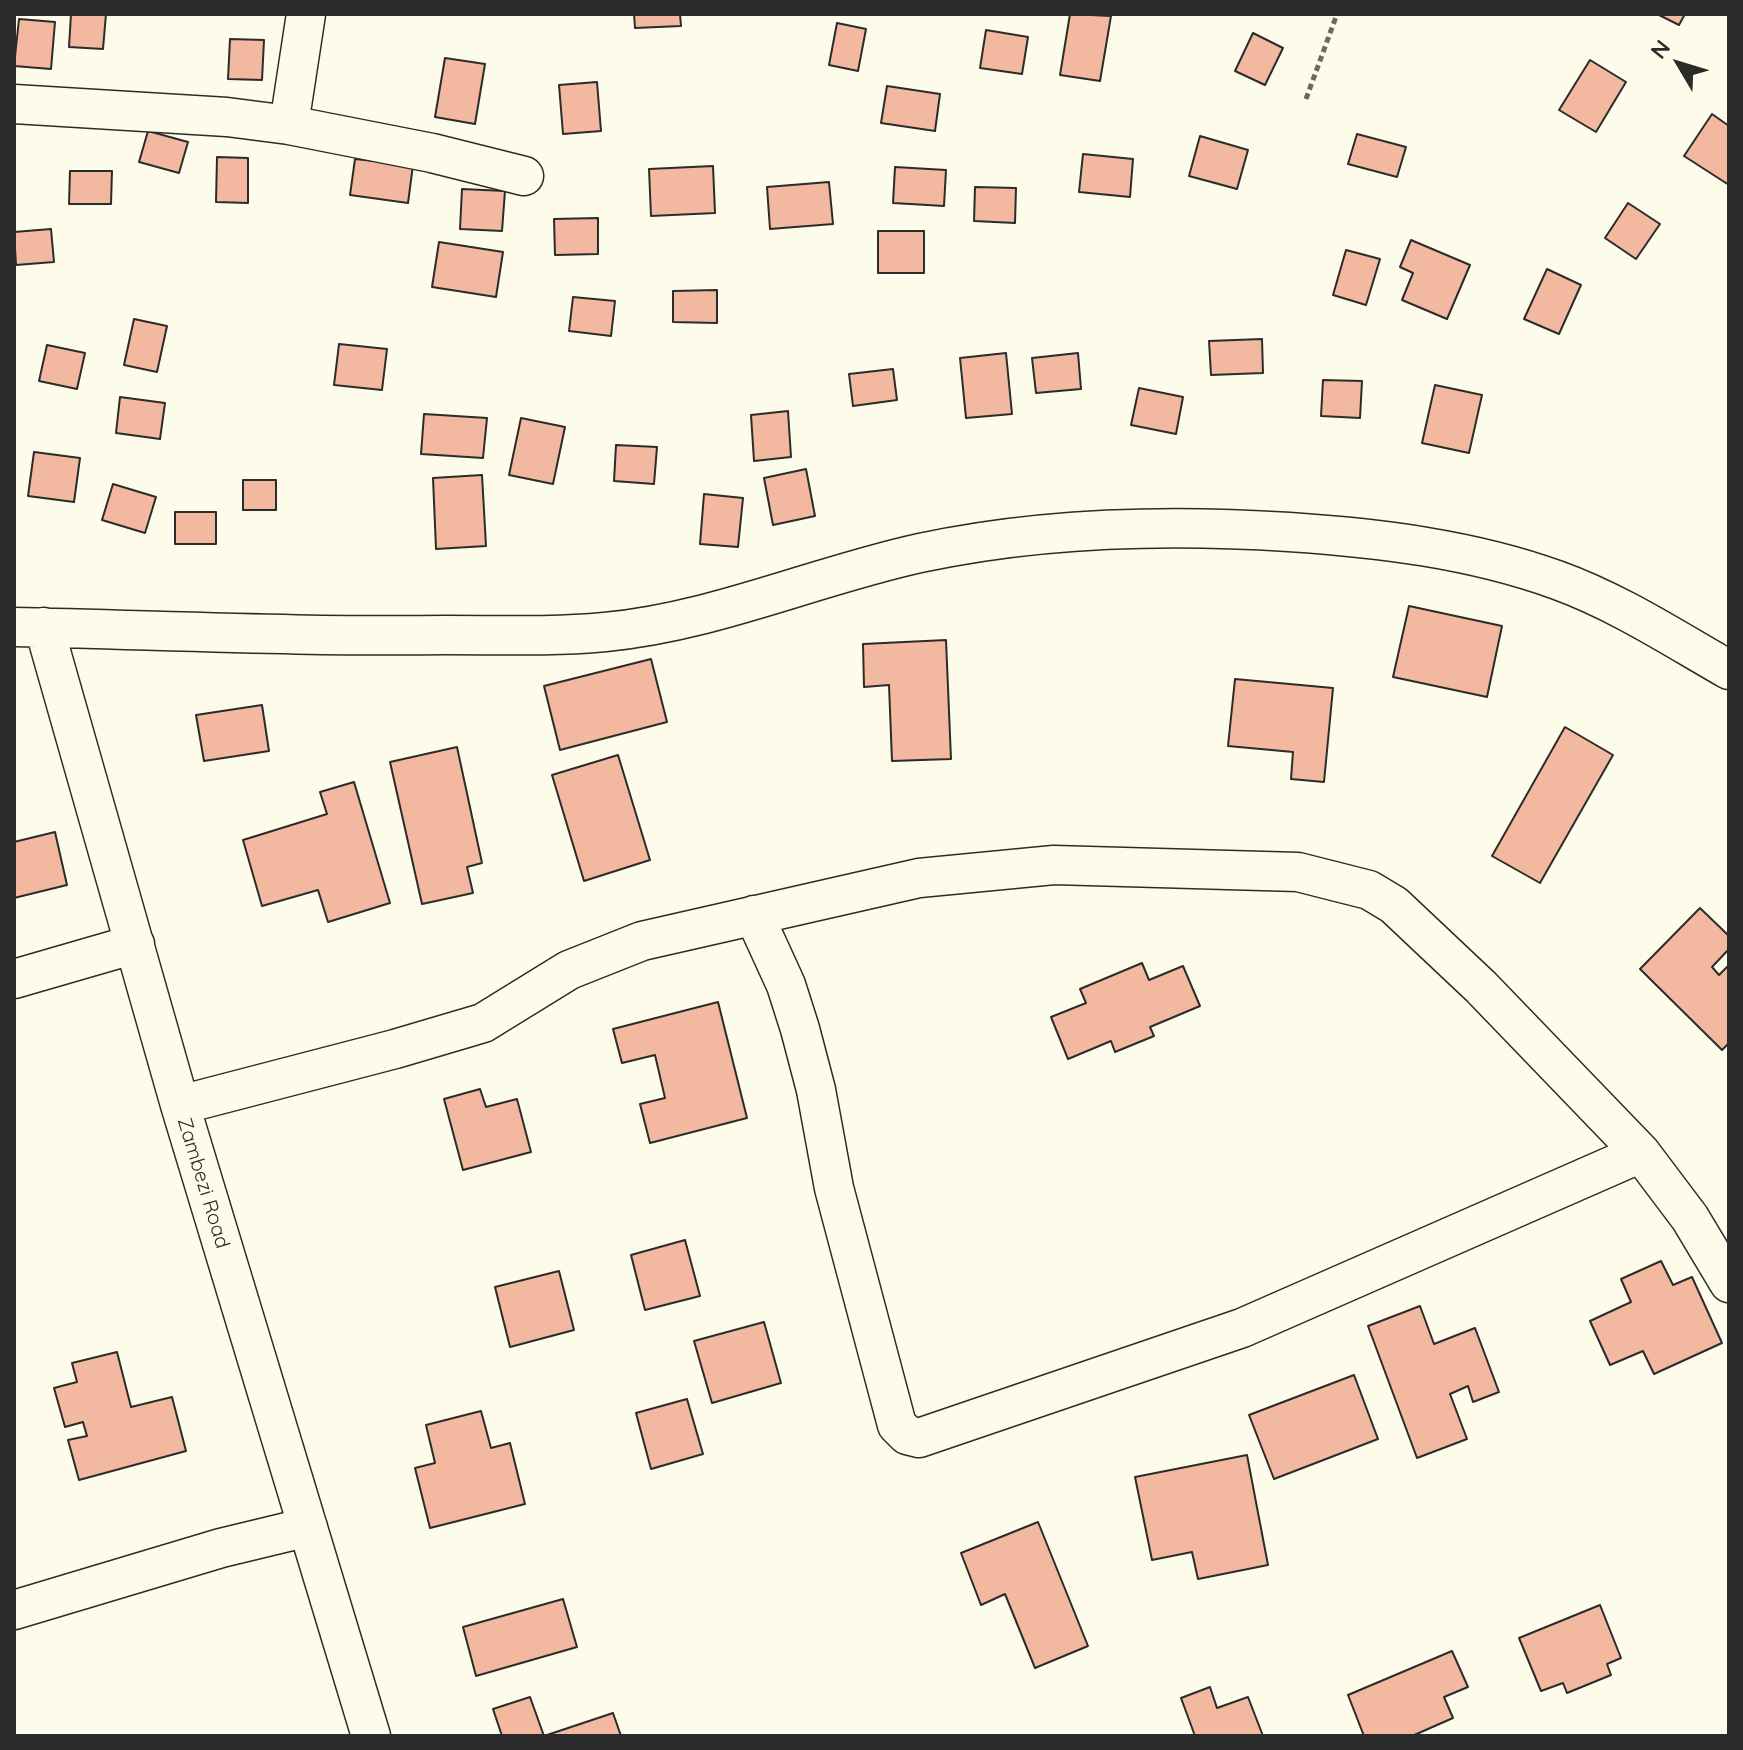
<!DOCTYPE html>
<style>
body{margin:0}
#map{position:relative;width:1743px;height:1750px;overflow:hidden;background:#fdfbea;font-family:Quicksand,sans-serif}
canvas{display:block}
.frame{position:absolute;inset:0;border:16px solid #2b2b2b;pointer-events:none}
.north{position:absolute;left:1639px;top:24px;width:80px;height:80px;-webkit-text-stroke:6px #fdfbea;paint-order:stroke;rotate:308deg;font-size:22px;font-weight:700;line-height:32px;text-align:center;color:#2b2b2b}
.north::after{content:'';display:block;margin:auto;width:28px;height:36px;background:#2b2b2b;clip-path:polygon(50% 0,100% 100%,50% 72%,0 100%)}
</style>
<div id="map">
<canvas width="1743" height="1750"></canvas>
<div class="frame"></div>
<div class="north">N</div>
</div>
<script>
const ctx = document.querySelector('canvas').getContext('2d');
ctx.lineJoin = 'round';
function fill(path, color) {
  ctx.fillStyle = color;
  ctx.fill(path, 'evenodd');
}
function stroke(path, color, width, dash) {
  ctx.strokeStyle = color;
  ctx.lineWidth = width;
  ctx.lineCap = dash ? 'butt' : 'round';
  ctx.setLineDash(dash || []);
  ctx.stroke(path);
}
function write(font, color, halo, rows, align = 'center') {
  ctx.font = font + ' Quicksand,sans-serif';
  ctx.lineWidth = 6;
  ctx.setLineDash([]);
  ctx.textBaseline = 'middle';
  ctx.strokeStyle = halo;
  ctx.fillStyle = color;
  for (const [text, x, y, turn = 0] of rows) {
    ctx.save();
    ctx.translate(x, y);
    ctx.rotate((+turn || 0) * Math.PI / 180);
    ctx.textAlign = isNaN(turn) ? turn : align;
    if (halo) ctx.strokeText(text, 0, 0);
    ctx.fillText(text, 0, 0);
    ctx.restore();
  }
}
const building = new Path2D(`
 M 71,14 L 106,14 L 103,49 L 69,47 Z
 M 634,14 L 680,14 L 681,26 L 635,28 Z
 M 1070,14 L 1111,16 L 1100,81 L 1060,75 Z
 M 1657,14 L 1685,14 L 1679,25 Z
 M 19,19 L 55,22 L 51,69 L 14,66 Z
 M 837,23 L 866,29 L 858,71 L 829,65 Z
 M 986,30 L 1028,37 L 1022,74 L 980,68 Z
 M 1253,33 L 1283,48 L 1265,85 L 1235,71 Z
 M 230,39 L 264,40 L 262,80 L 228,79 Z
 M 445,58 L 485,64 L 475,124 L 435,117 Z
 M 1590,60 L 1626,82 L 1596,132 L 1559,110 Z
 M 597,82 L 601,131 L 563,134 L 559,85 Z
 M 887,86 L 940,94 L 935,131 L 881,123 Z
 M 1712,114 L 1729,126 L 1729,185 L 1684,156 Z
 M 148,131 L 188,142 L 179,173 L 139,162 Z
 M 1357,134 L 1406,147 L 1397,177 L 1348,164 Z
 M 1200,136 L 1248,150 L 1237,189 L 1189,176 Z
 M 1083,154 L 1133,159 L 1130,197 L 1079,192 Z
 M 217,157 L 248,158 L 248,203 L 216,202 Z
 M 355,159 L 413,165 L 408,203 L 350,195 Z
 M 713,166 L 715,213 L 651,216 L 649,169 Z
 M 895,167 L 946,170 L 944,206 L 893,203 Z
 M 70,171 L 112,171 L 111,204 L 69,204 Z
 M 829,182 L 833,224 L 770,229 L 767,187 Z
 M 975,187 L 1016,188 L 1015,223 L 974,221 Z
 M 462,189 L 505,191 L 502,231 L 460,229 Z
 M 1628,203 L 1660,224 L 1636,259 L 1605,238 Z
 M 598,218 L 598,254 L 555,255 L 554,219 Z
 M 51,229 L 54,262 L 16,265 L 14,232 Z
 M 878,231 L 924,231 L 924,273 L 878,273 Z
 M 1411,240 L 1470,265 L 1447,319 L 1402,300 L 1413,273 L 1400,267 Z
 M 439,242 L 503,252 L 496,297 L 432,287 Z
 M 1346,250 L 1380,259 L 1366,305 L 1333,295 Z
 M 1547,269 L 1581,285 L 1559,334 L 1524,319 Z
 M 717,290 L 717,323 L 673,322 L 673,291 Z
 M 573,297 L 615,301 L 611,336 L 569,331 Z
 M 134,319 L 167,326 L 157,372 L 124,365 Z
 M 1262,339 L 1263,373 L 1211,375 L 1209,341 Z
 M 339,344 L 387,349 L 382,390 L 334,385 Z
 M 47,345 L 85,353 L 77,389 L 39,381 Z
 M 1006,353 L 1012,414 L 966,418 L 960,358 Z
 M 1078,353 L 1081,389 L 1036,393 L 1032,358 Z
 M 893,369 L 897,400 L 853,406 L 849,374 Z
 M 1323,380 L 1362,381 L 1360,418 L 1321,416 Z
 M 1435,385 L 1482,395 L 1469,453 L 1422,443 Z
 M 1139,388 L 1183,397 L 1176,434 L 1131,425 Z
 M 120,397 L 165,403 L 160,439 L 116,433 Z
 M 788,411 L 791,457 L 754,461 L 751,415 Z
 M 424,414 L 487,418 L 483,458 L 421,454 Z
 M 521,418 L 565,427 L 553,484 L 509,475 Z
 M 616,445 L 657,447 L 654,484 L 614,481 Z
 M 34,452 L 80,458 L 74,502 L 28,496 Z
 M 806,469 L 815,516 L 773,525 L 764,478 Z
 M 482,475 L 486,546 L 436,549 L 433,478 Z
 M 243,480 L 276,480 L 276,510 L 243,510 Z
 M 113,484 L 156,497 L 145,533 L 102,520 Z
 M 704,494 L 743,498 L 738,547 L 700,544 Z
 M 175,512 L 216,512 L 216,544 L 175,544 Z
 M 1409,606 L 1502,626 L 1487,697 L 1393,677 Z
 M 946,640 L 951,759 L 892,761 L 889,685 L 864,687 L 863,644 Z
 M 651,659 L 667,722 L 560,750 L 544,686 Z
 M 1235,679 L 1333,688 L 1324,782 L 1291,779 L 1293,752 L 1228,746 Z
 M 262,705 L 269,751 L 204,761 L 196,715 Z
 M 1565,727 L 1613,755 L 1540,883 L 1492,856 Z
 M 457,747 L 482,863 L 467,867 L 473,893 L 422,904 L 390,762 Z
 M 618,755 L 650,860 L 584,881 L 552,775 Z
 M 354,782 L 390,903 L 328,922 L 318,890 L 262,906 L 243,840 L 327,814 L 320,792 Z
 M 55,832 L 67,885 L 14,898 L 14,842 Z
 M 1700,908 L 1729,936 L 1729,949 L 1712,967 L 1719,975 L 1729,965 L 1729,1043 L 1722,1050 L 1640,969 Z
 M 1142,963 L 1149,980 L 1183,966 L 1200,1006 L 1150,1027 L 1154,1036 L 1115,1052 L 1111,1041 L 1068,1059 L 1051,1017 L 1086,1003 L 1080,989 Z
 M 718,1002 L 747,1118 L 650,1143 L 640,1104 L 665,1098 L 655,1055 L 622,1063 L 613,1029 Z
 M 480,1089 L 486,1107 L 517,1099 L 531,1152 L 463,1170 L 444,1099 Z
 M 685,1240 L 700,1296 L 645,1310 L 631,1255 Z
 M 1661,1261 L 1673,1285 L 1692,1277 L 1722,1343 L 1654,1374 L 1643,1351 L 1610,1365 L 1590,1321 L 1631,1302 L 1621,1279 Z
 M 559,1271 L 574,1330 L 510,1347 L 495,1287 Z
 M 1420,1306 L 1434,1344 L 1475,1328 L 1499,1392 L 1473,1402 L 1468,1386 L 1450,1394 L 1467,1439 L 1417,1458 L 1368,1326 Z
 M 764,1322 L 781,1383 L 712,1403 L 694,1341 Z
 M 117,1352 L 131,1407 L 172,1397 L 186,1451 L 79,1480 L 68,1440 L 87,1436 L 83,1422 L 65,1427 L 54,1388 L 77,1382 L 72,1363 Z
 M 1354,1375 L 1378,1439 L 1274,1479 L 1249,1415 Z
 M 687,1399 L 703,1454 L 651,1469 L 636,1413 Z
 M 481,1411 L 491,1448 L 510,1443 L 525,1504 L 430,1528 L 415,1468 L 435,1463 L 426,1425 Z
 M 1247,1455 L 1268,1565 L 1198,1579 L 1192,1552 L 1152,1560 L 1135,1477 Z
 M 1038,1522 L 1088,1646 L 1035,1668 L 1005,1594 L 981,1605 L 961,1553 Z
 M 563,1599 L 577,1647 L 476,1676 L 463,1627 Z
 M 1600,1605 L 1621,1658 L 1607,1664 L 1611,1675 L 1567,1693 L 1563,1683 L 1541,1691 L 1519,1638 Z
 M 1452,1651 L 1468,1687 L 1444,1697 L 1453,1718 L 1412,1736 L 1364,1736 L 1348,1695 Z
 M 1210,1687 L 1217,1708 L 1248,1697 L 1263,1736 L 1195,1736 L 1181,1698 Z
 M 530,1697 L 544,1736 L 502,1736 L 493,1709 Z
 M 613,1713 L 621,1736 L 544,1736 Z`);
fill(building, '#f2b8a0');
stroke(building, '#2b2b2b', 2);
const minor = new Path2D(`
 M 14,104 L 227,117 L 289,125 L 432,153 L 524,176
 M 289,125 L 306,14
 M 14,627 C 158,630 302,637 446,635 C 499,635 552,637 605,632 C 713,622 815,576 920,553 C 1041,527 1166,524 1289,532 C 1379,538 1471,549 1557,580 C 1618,602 1673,638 1729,670
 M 44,627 L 180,1105 L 371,1736
 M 754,915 L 786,985 L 800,1029 L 816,1090 L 834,1188 L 897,1425 L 907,1435 L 919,1438 L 1242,1328 L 1641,1153
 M 14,979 L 135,944
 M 180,1105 L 395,1049 L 483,1023 L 569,970 L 642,941 L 919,878 L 1054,865 L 1298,872 L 1369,890 L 1394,905 L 1481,987 L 1641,1153 L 1690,1218 L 1729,1283
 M 14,1610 L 221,1548 L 308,1527`);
stroke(minor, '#2b2b2b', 41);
stroke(new Path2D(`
 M 1306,99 L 1337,14`), '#6a6964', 5, [6, 4]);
stroke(minor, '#fdfbea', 38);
write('20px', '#2b2b2b', '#fdfbea', [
 ["Zambezi Road",203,1183,73]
]);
</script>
